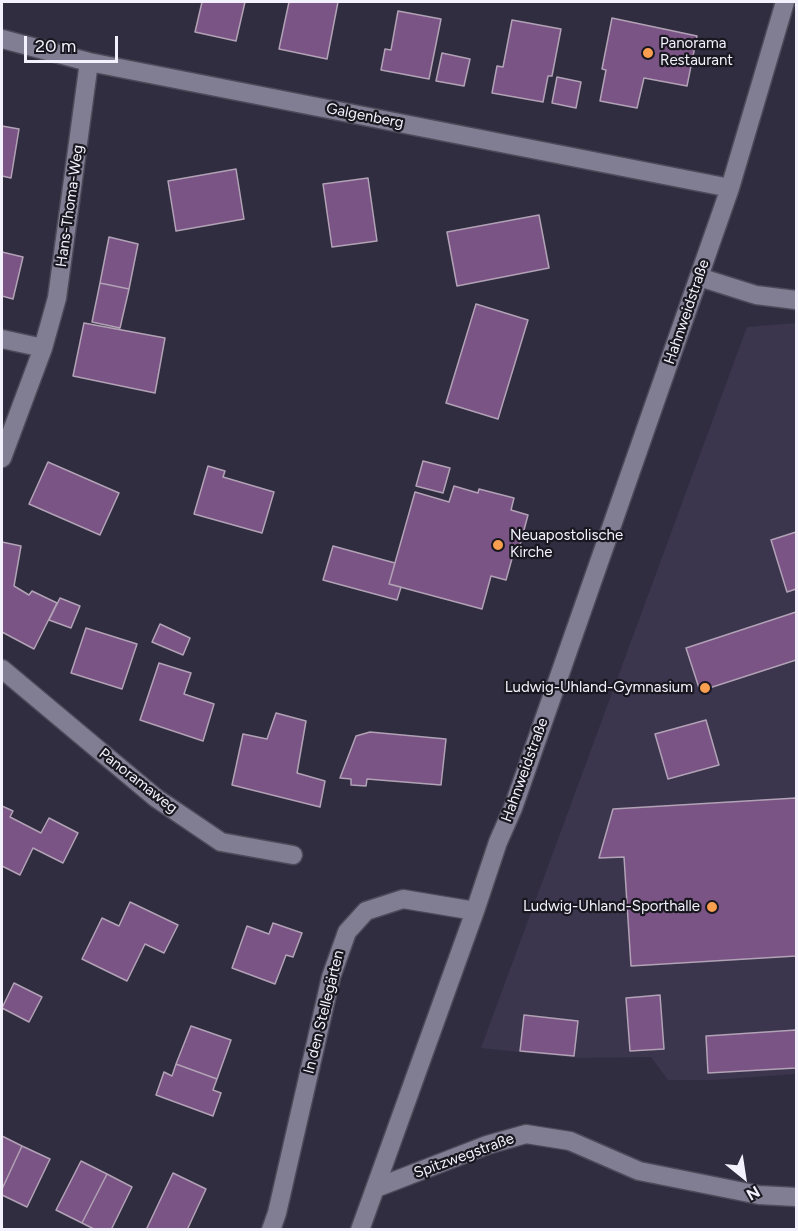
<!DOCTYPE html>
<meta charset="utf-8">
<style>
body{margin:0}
#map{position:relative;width:798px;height:1231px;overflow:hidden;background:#312d40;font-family:Figtree,sans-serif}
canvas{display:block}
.frame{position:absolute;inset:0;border:3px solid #f3f1fd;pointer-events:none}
.north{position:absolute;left:714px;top:1147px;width:60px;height:60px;-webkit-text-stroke:4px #19171f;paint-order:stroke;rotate:150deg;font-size:16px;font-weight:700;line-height:24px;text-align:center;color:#f3f1fd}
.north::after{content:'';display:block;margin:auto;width:21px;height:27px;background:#f3f1fd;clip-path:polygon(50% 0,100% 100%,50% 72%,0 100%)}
.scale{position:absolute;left:24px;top:36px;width:94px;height:27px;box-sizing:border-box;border:3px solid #f3f1fd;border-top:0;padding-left:8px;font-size:18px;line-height:21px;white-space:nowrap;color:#f3f1fd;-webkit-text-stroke:4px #19171f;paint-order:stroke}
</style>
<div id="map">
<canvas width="798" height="1231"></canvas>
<div class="frame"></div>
<div class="north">N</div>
<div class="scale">20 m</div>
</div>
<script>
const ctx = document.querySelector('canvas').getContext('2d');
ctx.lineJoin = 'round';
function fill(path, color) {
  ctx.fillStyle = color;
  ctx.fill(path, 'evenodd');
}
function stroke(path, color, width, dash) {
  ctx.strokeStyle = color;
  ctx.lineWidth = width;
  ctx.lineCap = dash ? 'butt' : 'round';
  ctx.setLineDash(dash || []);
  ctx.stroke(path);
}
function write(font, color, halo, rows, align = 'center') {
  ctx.font = font + ' Figtree,sans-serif';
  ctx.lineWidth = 4.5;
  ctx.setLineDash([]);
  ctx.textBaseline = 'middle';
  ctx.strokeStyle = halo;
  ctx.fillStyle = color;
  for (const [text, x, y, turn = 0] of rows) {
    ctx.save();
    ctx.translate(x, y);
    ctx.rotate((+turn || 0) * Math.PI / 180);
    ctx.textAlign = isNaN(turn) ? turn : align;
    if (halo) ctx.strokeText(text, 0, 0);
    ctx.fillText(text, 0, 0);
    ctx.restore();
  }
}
fill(new Path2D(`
 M 796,323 L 796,1074 L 713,1080 L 668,1080 L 651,1057 L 576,1058 L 481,1048 L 747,327 Z`), '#3b354e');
const building = new Path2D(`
 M 202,2 L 245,2 L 236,41 L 195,32 Z
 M 289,2 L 338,2 L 327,59 L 279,49 Z
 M 398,11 L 441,19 L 429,79 L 381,70 L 385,49 L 391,50 Z
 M 612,18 L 697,36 L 687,86 L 644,78 L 637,108 L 600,101 L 606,70 L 602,69 Z
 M 512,20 L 561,29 L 552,76 L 548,76 L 543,102 L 492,93 L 497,66 L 503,67 Z
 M 442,53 L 470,59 L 464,86 L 436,81 Z
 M 557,77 L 581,82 L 576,108 L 552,103 Z
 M 2,126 L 19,129 L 11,178 L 2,176 Z
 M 236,169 L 244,219 L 176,231 L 168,181 Z
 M 368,178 L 377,241 L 332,247 L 323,184 Z
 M 539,215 L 549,268 L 457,286 L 447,232 Z
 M 109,237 L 138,244 L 129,289 L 100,283 Z
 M 2,252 L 23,257 L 13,299 L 2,296 Z
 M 100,283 L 129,289 L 120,328 L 92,322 Z
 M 476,304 L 528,320 L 498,419 L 446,403 Z
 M 84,323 L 165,338 L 155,393 L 73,376 Z
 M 423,461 L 450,468 L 443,493 L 416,486 Z
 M 48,462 L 119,493 L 100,535 L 29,504 Z
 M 208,466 L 225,471 L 223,477 L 274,492 L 262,533 L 194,514 Z
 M 454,486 L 478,493 L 479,489 L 514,498 L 511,510 L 528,515 L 517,556 L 513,555 L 506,580 L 491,576 L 482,609 L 389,584 L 415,492 L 449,502 Z
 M 796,532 L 796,589 L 787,592 L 771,540 Z
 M 2,542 L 21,546 L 14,586 L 29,595 L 32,591 L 57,603 L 34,649 L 2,632 Z
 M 333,546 L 395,563 L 389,584 L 401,587 L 397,600 L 323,580 Z
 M 60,598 L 80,606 L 71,628 L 49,620 Z
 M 796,612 L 796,660 L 700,691 L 686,648 Z
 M 160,624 L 190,638 L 183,655 L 152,642 Z
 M 86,628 L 137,644 L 122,689 L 71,673 Z
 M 159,663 L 191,673 L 184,694 L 214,704 L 203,741 L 140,720 Z
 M 276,713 L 306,721 L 297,773 L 325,781 L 320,807 L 232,785 L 243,734 L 267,739 Z
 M 706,720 L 719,765 L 668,779 L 655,734 Z
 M 370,732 L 446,739 L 441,785 L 367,779 L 366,786 L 351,785 L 351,779 L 340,778 L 356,736 Z
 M 796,798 L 796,956 L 631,966 L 624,857 L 599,858 L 613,809 Z
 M 2,806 L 13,811 L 10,817 L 41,833 L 49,818 L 78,833 L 63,863 L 33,848 L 20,875 L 2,866 Z
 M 130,902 L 178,925 L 164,953 L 145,944 L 127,981 L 82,959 L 102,918 L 119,926 Z
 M 273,923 L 302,933 L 293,957 L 286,955 L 275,984 L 232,968 L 247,926 L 269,934 Z
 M 14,983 L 42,997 L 29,1022 L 2,1008 Z
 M 660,995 L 664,1049 L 630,1051 L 626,998 Z
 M 524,1015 L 578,1021 L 574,1056 L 520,1051 Z
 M 191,1026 L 231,1040 L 217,1079 L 176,1064 Z
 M 796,1030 L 796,1068 L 708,1073 L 706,1036 Z
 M 176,1064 L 217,1079 L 213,1090 L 221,1093 L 213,1116 L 156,1095 L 164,1072 L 172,1076 Z
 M 2,1136 L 22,1146 L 2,1189 Z
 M 22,1146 L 50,1159 L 27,1207 L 2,1195 L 2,1189 Z
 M 81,1161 L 107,1174 L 82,1223 L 56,1210 Z
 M 173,1173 L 206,1189 L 187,1230 L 146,1230 Z
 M 107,1174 L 132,1187 L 111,1230 L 96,1230 L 82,1223 Z`);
fill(building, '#7a5484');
stroke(building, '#b2a2b6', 1.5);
const minor = new Path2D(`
 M 2,39 L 89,62 L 730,188
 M 699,277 L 756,295 L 796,300
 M 2,339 L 43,348
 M 2,458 L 43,348 L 57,298 L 89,62
 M 2,669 L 156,798 L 221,842 L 293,855
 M 376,1188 L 487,1145 L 526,1134 L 570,1141 L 639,1171 L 759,1195 L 796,1197
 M 271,1230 L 277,1213 L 331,977 L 347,932 L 366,911 L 403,899 L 475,911
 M 360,1230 L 475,911 L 498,842 L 513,808 L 730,188 L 785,2`);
stroke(minor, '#4d4a5a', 21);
stroke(minor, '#817d93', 18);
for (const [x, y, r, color] of [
 [648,53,6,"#fa9f4f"],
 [498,545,6,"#fa9f4f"],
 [705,688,6,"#fa9f4f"],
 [712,907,6,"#fa9f4f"]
]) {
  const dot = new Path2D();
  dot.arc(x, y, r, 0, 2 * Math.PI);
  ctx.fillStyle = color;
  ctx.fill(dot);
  stroke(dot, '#19171f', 2);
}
write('15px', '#f3f1fd', '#19171f', [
 ["Panorama",660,44],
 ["Restaurant",660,61],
 ["Neuapostolische",510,536],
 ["Kirche",510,553],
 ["Ludwig-Uhland-Gymnasium",693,688,"right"],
 ["Ludwig-Uhland-Sporthalle",700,907,"right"]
], 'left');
write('15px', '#f3f1fd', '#19171f', [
 ["Galgenberg",365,116,11],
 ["Hans-Thoma-Weg",70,206,-82],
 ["Hahnweidstraße",687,312,-71],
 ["Hahnweidstraße",525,770,-70],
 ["Panoramaweg",138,781,38],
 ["In den Stellegärten",324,1012,-76],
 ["Spitzwegstraße",464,1156,-20]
]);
</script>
